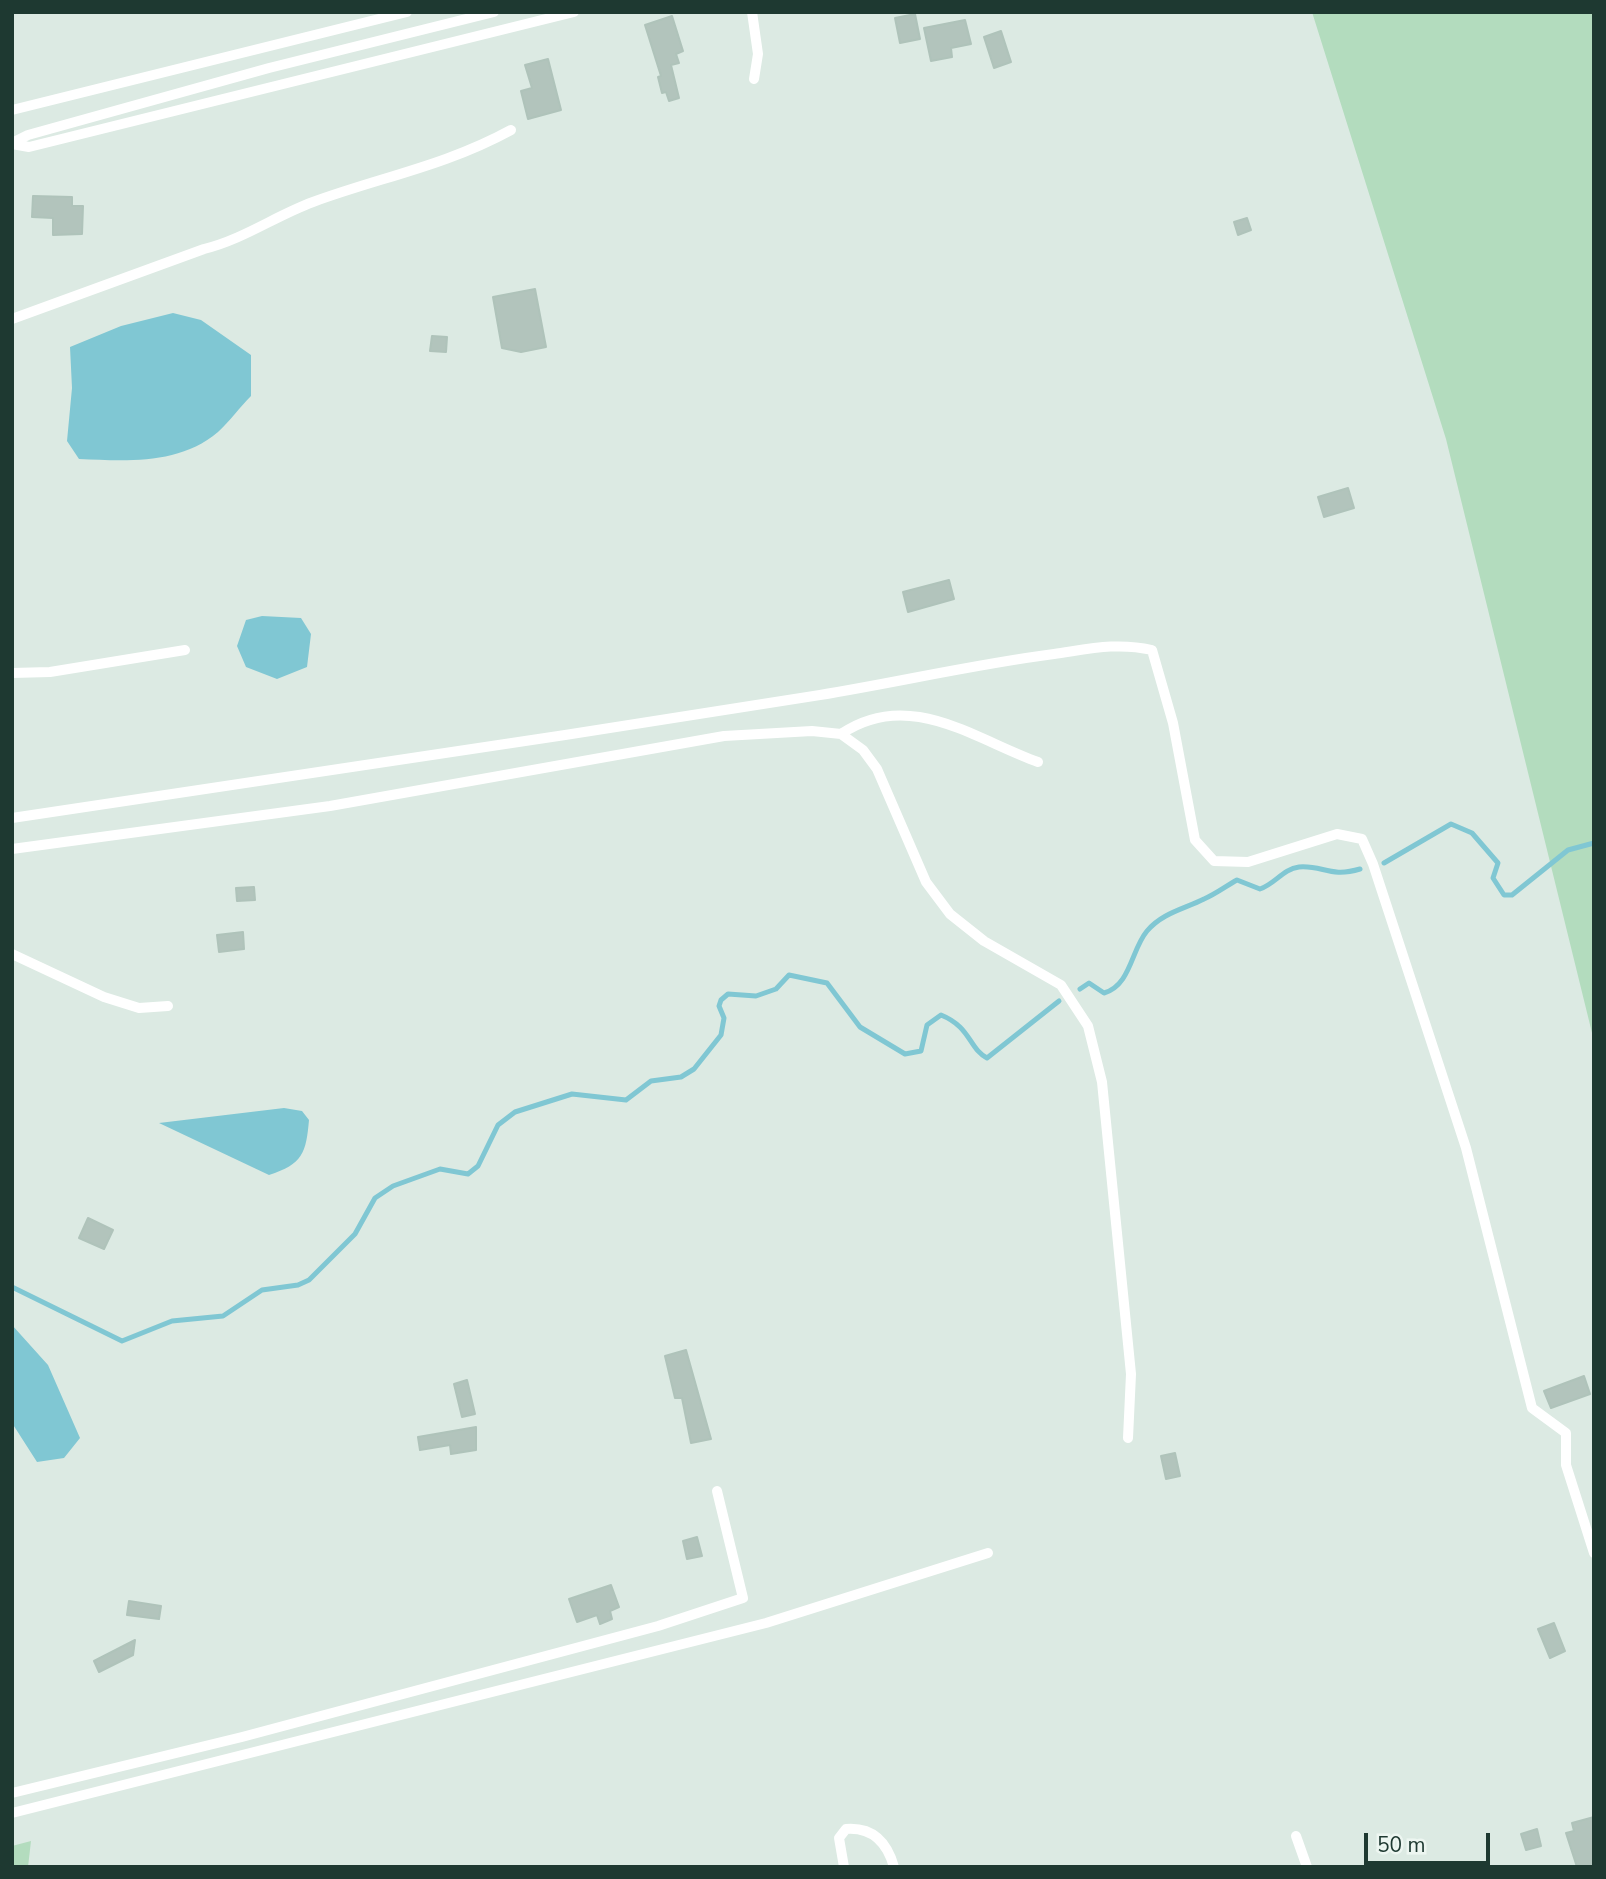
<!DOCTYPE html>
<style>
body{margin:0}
#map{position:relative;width:1606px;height:1879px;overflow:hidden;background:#dceae3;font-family:"Nunito Sans",sans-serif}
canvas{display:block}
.frame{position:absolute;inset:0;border:14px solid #1e3931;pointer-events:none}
.scale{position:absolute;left:1364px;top:1833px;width:126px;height:32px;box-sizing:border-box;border:4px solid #1e3931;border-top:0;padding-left:9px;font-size:21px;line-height:24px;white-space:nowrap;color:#1e3931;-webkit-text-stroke:5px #edf6f1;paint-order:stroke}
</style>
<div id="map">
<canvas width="1606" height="1879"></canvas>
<div class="frame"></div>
<div class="scale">50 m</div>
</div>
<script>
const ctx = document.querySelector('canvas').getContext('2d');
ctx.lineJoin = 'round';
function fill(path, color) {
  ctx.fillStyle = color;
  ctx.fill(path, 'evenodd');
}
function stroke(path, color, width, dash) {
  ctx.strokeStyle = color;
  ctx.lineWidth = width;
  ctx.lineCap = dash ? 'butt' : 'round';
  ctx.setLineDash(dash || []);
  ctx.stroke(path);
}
fill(new Path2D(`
 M 1312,12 L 1594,12 L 1594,1041 L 1446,439 Z
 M 31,1841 L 28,1867 L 12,1867 L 12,1846 Z`), '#b3dcbe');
fill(new Path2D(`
 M 173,313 L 201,320 L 251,355 L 251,396 C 240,407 230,421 218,432 C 179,465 127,461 79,459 L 67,441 L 72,388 L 70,347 L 121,326 Z
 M 262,616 L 301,618 L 311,634 L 307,667 L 277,679 L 246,667 L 237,646 L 246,620 Z
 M 284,1108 L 302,1111 L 309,1120 C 306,1153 303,1164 269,1175 L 159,1123 Z
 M 12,1325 L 48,1365 L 80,1438 L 64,1458 L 37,1462 L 12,1423 Z`), '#80c7d3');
stroke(new Path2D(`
 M 1384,863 L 1451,824 L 1472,833 L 1498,863 L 1493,878 L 1504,895 L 1512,895 L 1568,850 L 1594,843
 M 1080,989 L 1089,983 L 1104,993 C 1131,985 1131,950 1147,931 C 1162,913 1184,909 1204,899 C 1216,894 1226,886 1237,880 L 1260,889 C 1275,884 1283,869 1299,867 C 1323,865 1330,878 1360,869
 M 12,1287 L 122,1341 L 172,1321 L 223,1316 L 262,1290 L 298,1285 L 309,1280 L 355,1234 L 375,1198 L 393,1186 L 440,1169 L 468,1174 L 478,1166 L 498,1125 L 515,1112 L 572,1094 L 626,1100 L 651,1081 L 681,1077 L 694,1069 L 721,1035 L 724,1018 L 719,1006 L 721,1000 L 728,994 L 756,996 L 776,989 L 789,975 L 827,983 L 860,1027 L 905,1054 L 921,1051 L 927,1025 L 941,1015 C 971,1027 969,1049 987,1058 L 1059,1001`), '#80c7d3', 5);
const building = new Path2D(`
 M 915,14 L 920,39 L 900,43 L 895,18 Z
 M 672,16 L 683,51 L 676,54 L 679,63 L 671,65 L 679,98 L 669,101 L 666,92 L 662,93 L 658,77 L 661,76 L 645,25 Z
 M 965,20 L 971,44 L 951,48 L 952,57 L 931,61 L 924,28 Z
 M 1001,31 L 1011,62 L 994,68 L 984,37 Z
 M 548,59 L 561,110 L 528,119 L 521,91 L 532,88 L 525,65 Z
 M 33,196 L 72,197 L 72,206 L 83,206 L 82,234 L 53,235 L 53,218 L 32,217 Z
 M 1247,218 L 1251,230 L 1238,235 L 1234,222 Z
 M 535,289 L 546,347 L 521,352 L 502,348 L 493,297 Z
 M 432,336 L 447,337 L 446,352 L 430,351 Z
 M 1348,488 L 1354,508 L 1324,517 L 1318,497 Z
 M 949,580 L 954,599 L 908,612 L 903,592 Z
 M 254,887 L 255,900 L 237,901 L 236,888 Z
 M 243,932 L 244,949 L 219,952 L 217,935 Z
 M 88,1218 L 113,1230 L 104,1249 L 79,1238 Z
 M 686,1350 L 711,1439 L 691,1443 L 682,1398 L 675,1398 L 665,1356 Z
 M 1584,1376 L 1590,1394 L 1551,1408 L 1544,1391 Z
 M 467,1380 L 475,1414 L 462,1417 L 454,1384 Z
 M 476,1427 L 476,1450 L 451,1454 L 450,1445 L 420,1450 L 418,1437 Z
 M 1175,1453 L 1180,1476 L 1166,1479 L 1161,1456 Z
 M 697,1537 L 702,1556 L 687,1559 L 683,1541 Z
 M 611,1585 L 619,1607 L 610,1611 L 612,1619 L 600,1624 L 597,1615 L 577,1622 L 569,1599 Z
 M 129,1601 L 161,1606 L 159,1619 L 127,1615 Z
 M 1554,1623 L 1565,1651 L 1550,1658 L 1538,1629 Z
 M 135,1640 L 133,1655 L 99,1672 L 94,1661 Z
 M 1594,1817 L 1594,1867 L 1577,1867 L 1566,1833 L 1574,1831 L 1572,1823 Z
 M 1537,1829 L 1541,1846 L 1526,1850 L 1521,1834 Z`);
fill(building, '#b2c4bc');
stroke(building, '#afc3ba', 2);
stroke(new Path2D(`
 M 752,12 L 758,54 L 754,79
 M 12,110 L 407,12
 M 12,143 L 28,135 L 269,68 L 494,12
 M 12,144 L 29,147 L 574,12
 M 12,319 L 204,249 C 244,239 275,216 313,202 C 381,177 445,166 511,130
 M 12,673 L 50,672 L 185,650
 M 841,734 C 909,688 974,739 1038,762
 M 12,818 C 282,778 551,738 820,695 C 899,682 976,664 1054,654 C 1089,649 1117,642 1152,650 L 1173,723 L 1195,840 L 1214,861 L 1248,862 L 1337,834 L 1362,839 L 1373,864 L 1466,1148 L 1532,1408 L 1566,1433 L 1566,1465 L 1594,1553
 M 12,849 L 330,806 L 724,736 L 812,731 L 841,734 L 863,750 L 877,769 L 926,882 L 950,914 L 984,941 L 1061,985 L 1088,1026 L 1102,1082 L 1131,1374 L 1128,1438
 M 12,954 L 104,997 L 139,1008 L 168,1006
 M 12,1793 L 242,1737 L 658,1626 L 743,1598 L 717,1491
 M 12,1813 L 766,1623 L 988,1553
 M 1296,1836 L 1307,1867
 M 844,1867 L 839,1838 L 846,1829 C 872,1827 887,1842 894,1867`), '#fff', 10);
</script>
